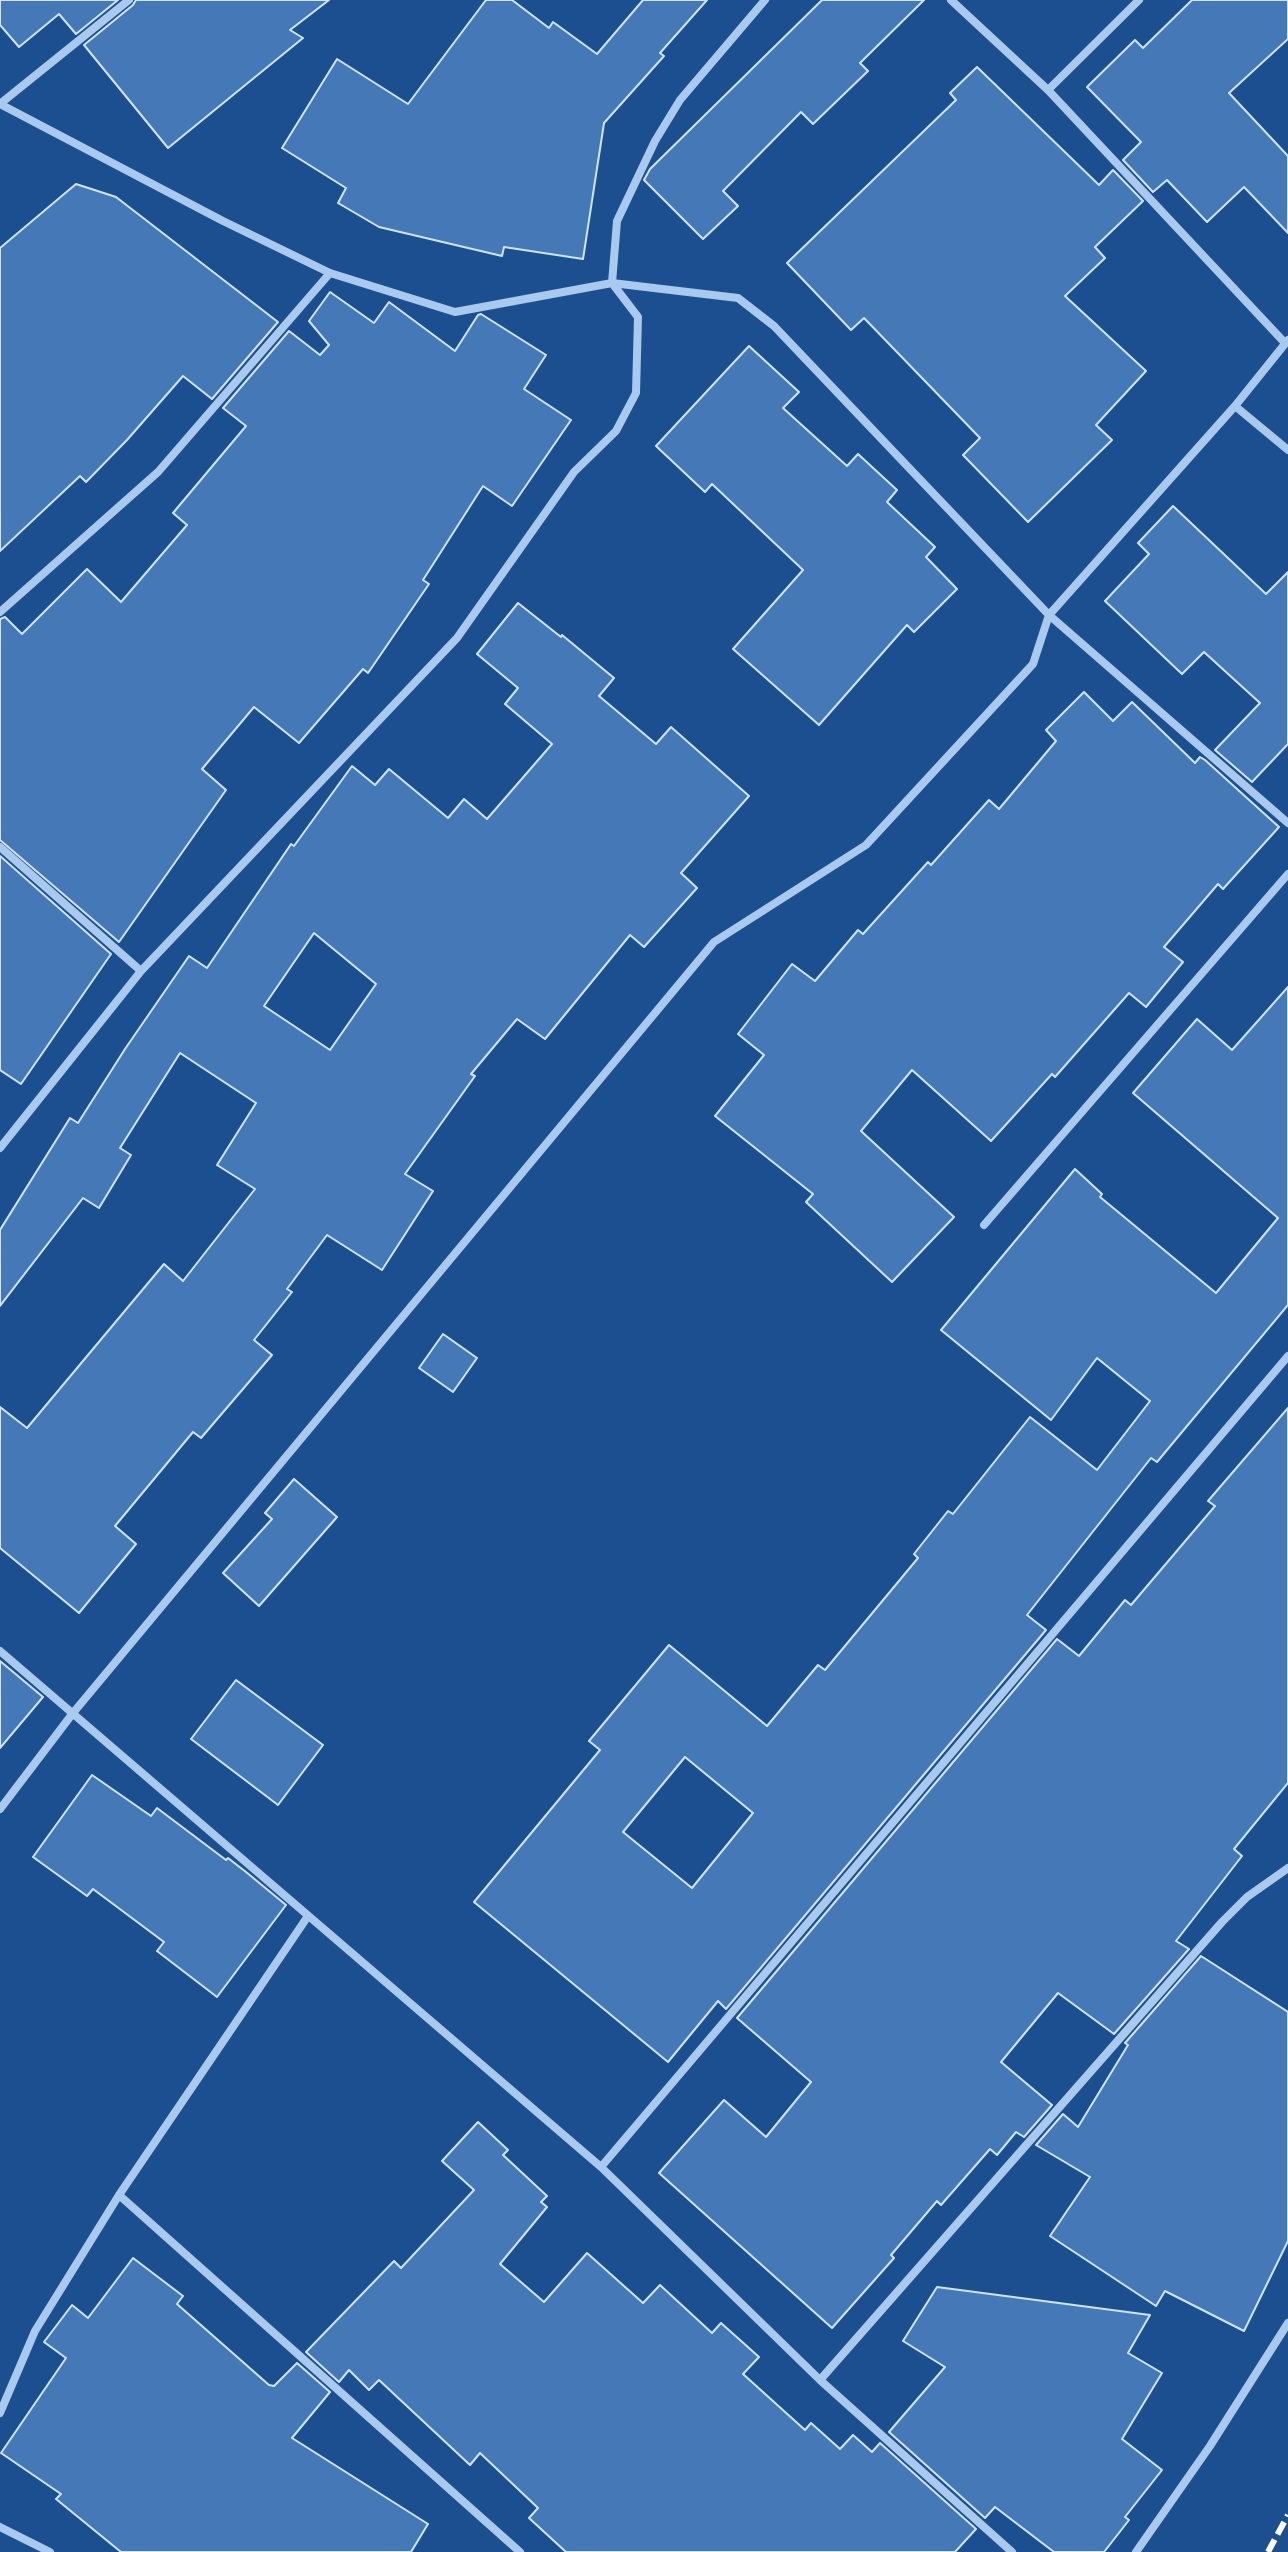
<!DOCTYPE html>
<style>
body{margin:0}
canvas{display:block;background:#1b4f8f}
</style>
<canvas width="1288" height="2552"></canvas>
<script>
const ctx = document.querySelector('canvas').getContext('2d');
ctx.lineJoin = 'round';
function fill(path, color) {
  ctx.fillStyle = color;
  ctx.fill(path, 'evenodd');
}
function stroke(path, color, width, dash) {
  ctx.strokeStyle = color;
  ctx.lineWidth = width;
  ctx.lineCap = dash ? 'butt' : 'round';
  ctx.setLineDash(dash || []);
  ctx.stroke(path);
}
const building = new Path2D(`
 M 0,0 L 118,0 L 76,34 L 59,14 L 19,47 L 0,25 Z
 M 136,0 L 329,0 L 290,30 L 303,38 L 168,148 L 84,45 L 133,5 Z
 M 486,0 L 512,0 L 549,28 L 553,22 L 597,54 L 643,0 L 707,0 L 660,53 L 664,56 L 604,123 L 583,259 L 504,247 L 502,256 L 379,227 L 338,203 L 346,188 L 282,148 L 337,59 L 408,104 Z
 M 822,0 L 924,0 L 860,63 L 868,71 L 813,124 L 801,112 L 723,191 L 738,206 L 703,239 L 644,180 L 650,169 Z
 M 1192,0 L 1288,0 L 1288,39 L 1229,93 L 1288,156 L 1288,233 L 1244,187 L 1207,222 L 1167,180 L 1153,192 L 1123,160 L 1141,142 L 1087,87 L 1135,40 L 1143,48 Z
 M 977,67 L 1099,185 L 1113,170 L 1143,201 L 1095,247 L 1105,258 L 1065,296 L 1146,371 L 1096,425 L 1112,440 L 1028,522 L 963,455 L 980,438 L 864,318 L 851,330 L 787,263 L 956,100 L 950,93 Z
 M 76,184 L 116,197 L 278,322 L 212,399 L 183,376 L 127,440 L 86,482 L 80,476 L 0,551 L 0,248 Z
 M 330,292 L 374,323 L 389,302 L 455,351 L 478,315 L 481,314 L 546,355 L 524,389 L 571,420 L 512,506 L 483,486 L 423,580 L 429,584 L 368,673 L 363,669 L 299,743 L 254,707 L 202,769 L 226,790 L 119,942 L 0,840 L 0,619 L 5,617 L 22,634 L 87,569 L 121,602 L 187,525 L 173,513 L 246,426 L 223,408 L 289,331 L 320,355 L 329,345 L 309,321 Z
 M 749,346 L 799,392 L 783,408 L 847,466 L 858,454 L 897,490 L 887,502 L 935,547 L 926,557 L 957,589 L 914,632 L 907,625 L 819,725 L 733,649 L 803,570 L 712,484 L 705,492 L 656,446 Z
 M 1173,506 L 1266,594 L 1288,572 L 1288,744 L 1252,782 L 1215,750 L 1260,703 L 1204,652 L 1182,674 L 1105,601 L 1149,554 L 1138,543 Z
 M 518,603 L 561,637 L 562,635 L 614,678 L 599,696 L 656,744 L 671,727 L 749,796 L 681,873 L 697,888 L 644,947 L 630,935 L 545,1039 L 517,1019 L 471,1074 L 475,1076 L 405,1174 L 433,1191 L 382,1270 L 327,1235 L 287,1289 L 292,1292 L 254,1340 L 272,1355 L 201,1438 L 193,1432 L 115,1526 L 136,1544 L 79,1613 L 0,1548 L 0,1407 L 27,1428 L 164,1264 L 183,1281 L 255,1189 L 217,1165 L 256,1103 L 180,1053 L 120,1148 L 131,1155 L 99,1208 L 83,1198 L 0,1306 L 0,1230 L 70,1118 L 78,1123 L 125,1049 L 189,956 L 207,968 L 291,844 L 294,846 L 352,766 L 375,785 L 389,769 L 448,818 L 464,799 L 487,819 L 552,744 L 505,704 L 518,688 L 477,654 ZM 314,933 L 376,984 L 330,1050 L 264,1006 Z
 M 1084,692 L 1113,721 L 1132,702 L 1195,763 L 1200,757 L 1205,760 L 1279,827 L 1223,889 L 1218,884 L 1164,947 L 1183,962 L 1146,1007 L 1129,993 L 1055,1077 L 1052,1074 L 991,1141 L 912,1070 L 861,1131 L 954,1217 L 892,1282 L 806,1202 L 813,1194 L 715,1116 L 764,1055 L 738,1034 L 792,964 L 815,981 L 858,930 L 863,934 L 928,862 L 931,865 L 989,800 L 999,809 L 1056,741 L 1046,730 Z
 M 0,856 L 111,954 L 21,1084 L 0,1070 Z
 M 1288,987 L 1288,1305 L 1157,1462 L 1151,1458 L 1027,1615 L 1046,1630 L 726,2009 L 718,2001 L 668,2062 L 474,1902 L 600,1750 L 589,1741 L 669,1645 L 767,1726 L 818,1665 L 825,1670 L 918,1558 L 914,1554 L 948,1511 L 953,1514 L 1030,1417 L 1097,1470 L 1150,1401 L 1097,1358 L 1051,1420 L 941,1330 L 1075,1169 L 1102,1194 L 1100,1197 L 1216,1293 L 1278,1218 L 1133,1093 L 1197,1019 L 1232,1050 ZM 685,1757 L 753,1813 L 692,1888 L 623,1832 Z
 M 443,1334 L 477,1358 L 453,1392 L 419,1368 Z
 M 1288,1408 L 1288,1783 L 1234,1849 L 1242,1856 L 1176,1941 L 1189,1949 L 1114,2034 L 1058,1993 L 1001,2062 L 1052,2105 L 1024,2137 L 1016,2132 L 997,2155 L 990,2149 L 941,2205 L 937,2201 L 891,2255 L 894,2258 L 832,2328 L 659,2173 L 724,2100 L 766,2137 L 811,2082 L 737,2018 L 1057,1639 L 1079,1656 L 1125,1600 L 1131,1605 L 1215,1506 L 1208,1501 Z
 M 294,1479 L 337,1517 L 259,1606 L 223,1573 L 272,1519 L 265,1513 Z
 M 0,1661 L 43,1697 L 0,1748 Z
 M 236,1680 L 323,1745 L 278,1805 L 191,1739 Z
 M 92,1775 L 151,1816 L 157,1808 L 226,1860 L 228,1858 L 246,1872 L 286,1905 L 217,1997 L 157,1951 L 164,1942 L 93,1889 L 87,1896 L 33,1857 Z
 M 1201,1956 L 1288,2012 L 1288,2241 L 1244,2331 L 1165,2291 L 1156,2306 L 1050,2236 L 1090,2177 L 1036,2145 L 1063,2114 L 1078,2127 L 1128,2045 L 1125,2043 Z
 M 478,2122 L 508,2150 L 503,2155 L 547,2196 L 541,2202 L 547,2207 L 500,2264 L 544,2302 L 587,2253 L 643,2303 L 660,2285 L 712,2333 L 721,2323 L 759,2357 L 743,2374 L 805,2430 L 811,2423 L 840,2449 L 853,2435 L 872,2452 L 880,2443 L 976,2529 L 955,2552 L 566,2552 L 529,2518 L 538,2508 L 480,2453 L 470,2465 L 379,2380 L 369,2390 L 349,2370 L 339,2382 L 306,2352 L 394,2261 L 401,2268 L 474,2190 L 442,2161 Z
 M 133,2258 L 183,2296 L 177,2304 L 269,2385 L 274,2386 L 297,2363 L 330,2392 L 292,2438 L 428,2524 L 411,2552 L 121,2552 L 56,2499 L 61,2494 L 1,2453 L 66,2358 L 44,2342 L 72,2305 L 88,2318 Z
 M 937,2287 L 1150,2315 L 1128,2353 L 1162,2373 L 1122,2439 L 1162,2470 L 1125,2517 L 1129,2520 L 1104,2552 L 1054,2552 L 995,2507 L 985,2518 L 889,2432 L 945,2367 L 903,2341 Z`);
fill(building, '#4478b7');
stroke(building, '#cfe3fa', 2);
stroke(new Path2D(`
 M 951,0 L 1048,90 L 1285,343
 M 1048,90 L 1139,0
 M 0,104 L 223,221 L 330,273 L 455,312 L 612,283 L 738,298 L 774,326 L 1049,615 L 1288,823
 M 0,104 L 129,0
 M 1235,406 L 1288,450
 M 0,612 L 158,472 L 330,273
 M 0,847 L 141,971 L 457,638 L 574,472 L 616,431 L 636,393 L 638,317 L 612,283 L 617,221 L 655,141 L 680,100 L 765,0
 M 0,1148 L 141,971
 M 984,1225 L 1288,874
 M 0,1651 L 601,2167 L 820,2380 L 1012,2552
 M 0,1809 L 73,1713 L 714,942 L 866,845 L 1033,664 L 1049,615 L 1235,406 L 1288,340
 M 308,1916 L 119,2195 L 520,2552
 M 601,2167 L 1288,1356
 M 820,2380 L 1222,1922 L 1247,1897 L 1288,1868
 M 0,2413 L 35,2331 L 119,2195
 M 0,2527 L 50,2552
 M 1136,2552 L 1210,2446 L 1288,2323`), '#a9c9ee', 8);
stroke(new Path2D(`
 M 1268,2552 L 1288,2515`), '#fff', 6, [14, 6]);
</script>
